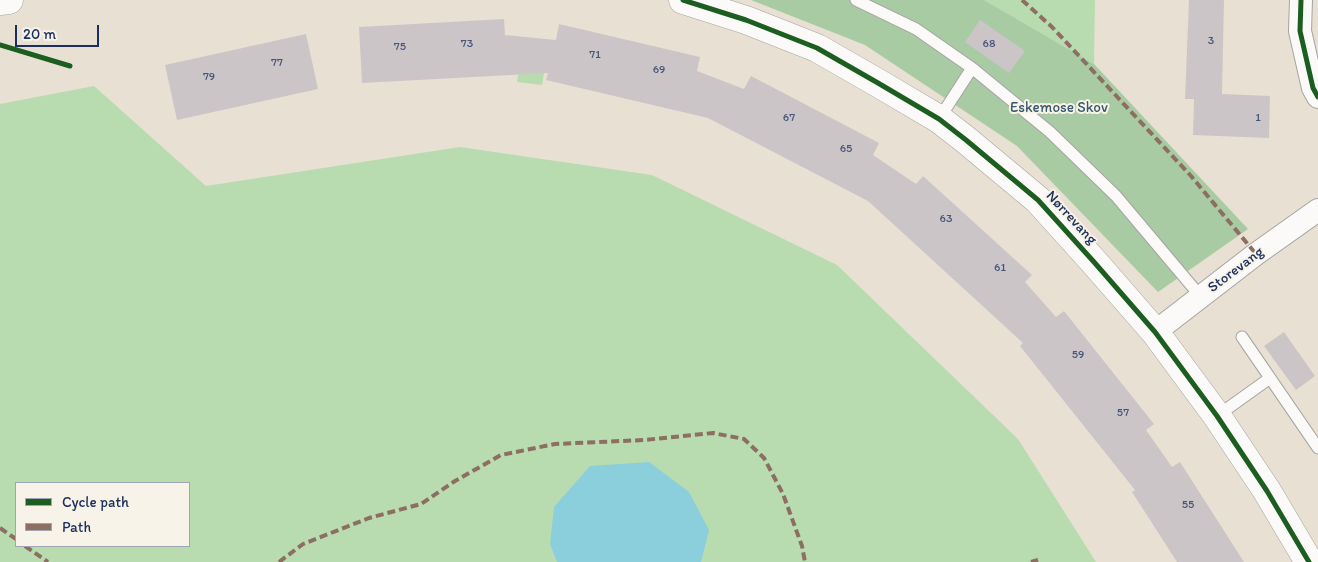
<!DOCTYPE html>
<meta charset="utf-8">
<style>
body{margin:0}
#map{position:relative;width:1318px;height:562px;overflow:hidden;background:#e8e0d2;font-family:Itim,sans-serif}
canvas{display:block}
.legend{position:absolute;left:15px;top:482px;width:175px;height:65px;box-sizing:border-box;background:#f7f3e8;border:1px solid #9fa5b1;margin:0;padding:6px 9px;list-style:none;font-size:15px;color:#1b2f5e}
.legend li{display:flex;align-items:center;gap:10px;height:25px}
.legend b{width:25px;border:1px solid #9fa5b1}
.scale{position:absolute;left:15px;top:25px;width:84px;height:22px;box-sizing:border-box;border:2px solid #1b2f5e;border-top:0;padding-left:6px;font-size:15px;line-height:18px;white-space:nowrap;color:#1b2f5e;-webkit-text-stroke:4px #f7f3e8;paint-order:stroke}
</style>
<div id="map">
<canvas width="1318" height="562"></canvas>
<ul class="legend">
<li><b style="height:6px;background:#1b5e20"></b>Cycle path</li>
<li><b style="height:6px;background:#8d6e63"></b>Path</li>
</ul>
<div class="scale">20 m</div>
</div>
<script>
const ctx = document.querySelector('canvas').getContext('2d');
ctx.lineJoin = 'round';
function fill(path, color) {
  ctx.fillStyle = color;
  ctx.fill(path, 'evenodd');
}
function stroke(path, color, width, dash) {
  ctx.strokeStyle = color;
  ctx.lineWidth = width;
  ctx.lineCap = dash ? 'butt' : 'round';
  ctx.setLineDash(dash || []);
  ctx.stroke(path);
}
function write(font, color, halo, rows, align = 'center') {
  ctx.font = font + ' Itim,sans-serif';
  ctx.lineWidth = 4;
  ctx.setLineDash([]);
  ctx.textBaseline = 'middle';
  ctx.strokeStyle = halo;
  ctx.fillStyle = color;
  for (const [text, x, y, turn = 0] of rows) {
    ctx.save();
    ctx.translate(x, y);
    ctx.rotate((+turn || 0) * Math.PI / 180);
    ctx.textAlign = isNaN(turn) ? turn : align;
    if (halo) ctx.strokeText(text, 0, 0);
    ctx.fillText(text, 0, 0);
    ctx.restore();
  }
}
fill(new Path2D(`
 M 984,0 L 1095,0 L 1094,64 L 987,2 Z
 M 521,59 L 546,62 L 542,85 L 517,82 Z
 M 94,86 L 206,186 L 460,147 L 652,175 L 837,265 L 1018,439 L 1096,562 L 0,562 L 0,104 ZM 16,483 L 189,483 L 189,546 L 16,546 Z`), '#b8dcb0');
fill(new Path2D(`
 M 751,0 L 984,0 L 1094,64 L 1248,229 L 1158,292 L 1017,146 L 865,45 Z`), '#a8cba4');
fill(new Path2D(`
 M 649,462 L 689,492 L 709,530 L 701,562 L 557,562 L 550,544 L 554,507 L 590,466 Z`), '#8bcedc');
fill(new Path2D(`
 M 1189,0 L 1224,0 L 1222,94 L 1270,96 L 1269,138 L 1193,135 L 1194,99 L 1185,99 Z
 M 504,19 L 505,35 L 556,40 L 559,24 L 700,57 L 697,71 L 744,89 L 751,76 L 879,143 L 873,155 L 916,184 L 923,176 L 1032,275 L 1025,282 L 1056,317 L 1064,311 L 1154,424 L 1146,430 L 1172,467 L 1180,462 L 1244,562 L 1177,562 L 1132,492 L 1135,490 L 1020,346 L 1023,343 L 868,201 L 708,118 L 546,80 L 548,73 L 362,83 L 359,27 Z
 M 980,20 L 1025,51 L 1009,73 L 965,42 Z
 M 306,34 L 318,89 L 177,120 L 165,65 Z
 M 1284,332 L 1315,376 L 1296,390 L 1264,346 Z`), '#ccc5c7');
const service = new Path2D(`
 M 856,0 L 916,29 L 972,68 L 1050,132 L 1116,196 L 1201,297
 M 939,119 L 972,68
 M 1242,337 L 1318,448
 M 1217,416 L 1270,378`);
const minor = new Path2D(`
 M 1301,0 L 1300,31 L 1313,88 L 1318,97
 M 1155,332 L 1256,254 L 1318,210`);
const tertiary = new Path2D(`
 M 683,0 L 746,20 L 817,48 L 878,83 L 939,119 L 966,140 L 1038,200 L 1094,262 L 1155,332 L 1217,416 L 1267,491 L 1309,562
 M 0,1 L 9,0`);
stroke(service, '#a5a4a2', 13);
stroke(minor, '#a5a4a2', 24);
stroke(tertiary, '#a5a4a2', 29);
stroke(service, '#fcfaf8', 11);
stroke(minor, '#fcfaf8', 22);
stroke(tertiary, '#fcfaf8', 28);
stroke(new Path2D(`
 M 1022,0 L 1052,27 L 1191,176 L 1256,254
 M 0,528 L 16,539
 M 25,546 L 48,562
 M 279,562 L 303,544 L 369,518 L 421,504 L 455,481 L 501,455 L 555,444 L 644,440 L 713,433 L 744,439 L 764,458 L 783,494 L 802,546 L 805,562
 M 1031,562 L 1038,560`), '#8d6e63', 4, [8, 4]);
stroke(new Path2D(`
 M 683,0 L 746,20 L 817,48 L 878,83 L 939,119 L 966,140 L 1038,200 L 1094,262 L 1155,332 L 1217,416 L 1267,491 L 1309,562
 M 1301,0 L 1300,31 L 1313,88 L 1318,97
 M 0,45 L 70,66`), '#1b5e20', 5);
write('12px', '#475478', null, [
 ["3",1211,41],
 ["73",467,44],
 ["68",989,44],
 ["75",400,47],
 ["71",595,55],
 ["77",277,63],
 ["69",659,70],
 ["79",209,77],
 ["67",789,118],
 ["1",1258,118],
 ["65",846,149],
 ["63",946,219],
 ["61",1000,268],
 ["59",1078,355],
 ["57",1123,413],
 ["55",1188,505]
]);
write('15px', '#385a6c', '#f7f3e8', [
 ["Eskemose Skov",1059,108]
]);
write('15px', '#1b2f5e', '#f7f3e8', [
 ["Nørrevang",1071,218,47],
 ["Storevang",1236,270,-37]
]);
</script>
